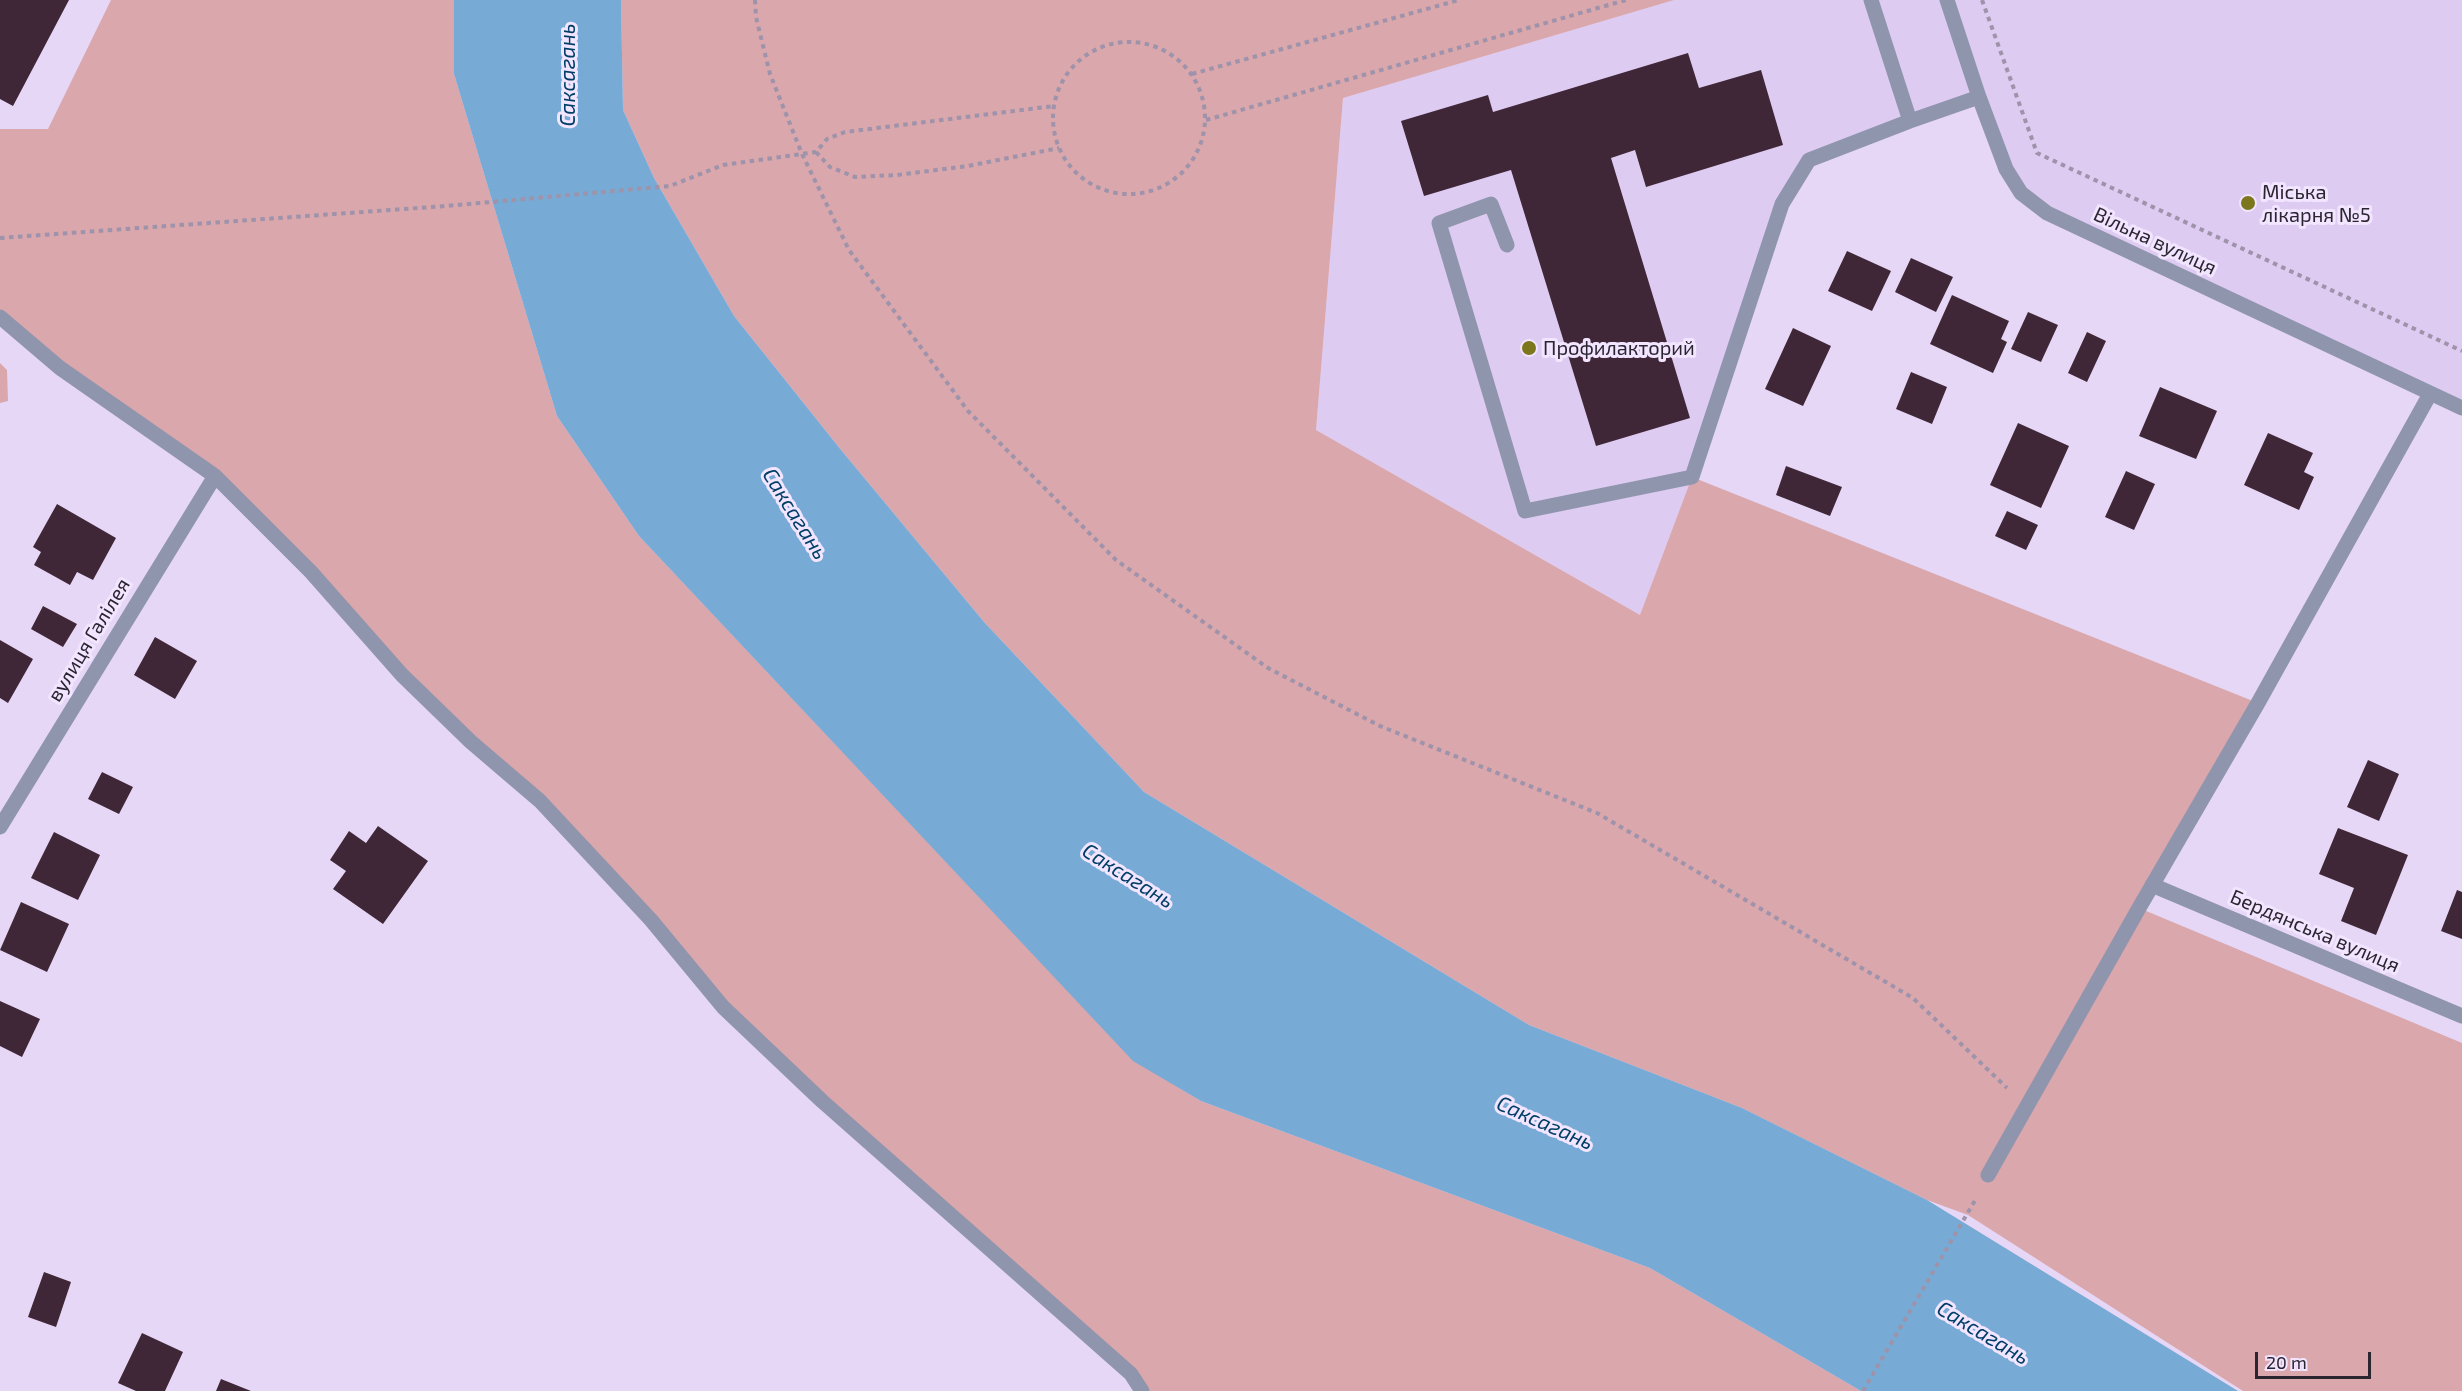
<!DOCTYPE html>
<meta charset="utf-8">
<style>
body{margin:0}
#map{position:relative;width:2462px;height:1391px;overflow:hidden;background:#e6d7f6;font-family:"Exo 2",sans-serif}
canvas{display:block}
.scale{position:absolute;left:2255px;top:1352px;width:116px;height:27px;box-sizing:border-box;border:3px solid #2b2530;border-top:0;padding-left:8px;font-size:18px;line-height:21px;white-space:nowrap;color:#2b2530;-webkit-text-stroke:4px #f2e5ff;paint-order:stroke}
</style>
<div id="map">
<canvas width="2462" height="1391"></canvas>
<div class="scale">20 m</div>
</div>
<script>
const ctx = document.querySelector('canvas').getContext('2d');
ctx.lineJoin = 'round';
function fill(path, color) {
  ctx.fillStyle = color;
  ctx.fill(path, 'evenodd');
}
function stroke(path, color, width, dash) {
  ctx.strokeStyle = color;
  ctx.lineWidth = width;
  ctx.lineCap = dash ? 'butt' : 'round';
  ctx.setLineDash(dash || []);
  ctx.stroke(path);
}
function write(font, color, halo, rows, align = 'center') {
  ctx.font = font + ' "Exo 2",sans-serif';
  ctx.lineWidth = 6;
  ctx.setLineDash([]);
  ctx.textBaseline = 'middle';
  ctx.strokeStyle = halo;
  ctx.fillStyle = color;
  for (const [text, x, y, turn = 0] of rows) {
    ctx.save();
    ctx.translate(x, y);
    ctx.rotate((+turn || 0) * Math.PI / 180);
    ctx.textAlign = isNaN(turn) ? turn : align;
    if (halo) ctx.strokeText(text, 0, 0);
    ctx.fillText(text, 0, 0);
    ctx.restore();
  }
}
fill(new Path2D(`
 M 1674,0 L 2462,0 L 2462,408 L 2021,193 L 1979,98 L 1809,160 L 1782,204 L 1692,477 L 1640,615 L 1316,430 L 1343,98 Z`), '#decbf1');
fill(new Path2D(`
 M 111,0 L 454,0 L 454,74 L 557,416 L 639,536 L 1133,1060 L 1201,1101 L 1650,1268 L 1861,1391 L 1142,1391 L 723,1007 L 651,920 L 471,742 L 215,476 L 0,317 L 0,129 L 48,129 Z
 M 621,0 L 1674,0 L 1343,98 L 1316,430 L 1640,615 L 1692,477 L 2258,703 L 2139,908 L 2462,1043 L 2462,1391 L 2243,1391 L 1968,1215 L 1927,1200 L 1742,1108 L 1529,1025 L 1144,792 L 984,622 L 841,450 L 734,316 L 654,178 L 623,110 Z
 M 0,363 L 7,370 L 8,401 L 0,403 Z`), '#d9a7ac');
fill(new Path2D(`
 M 454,0 L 621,0 L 623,110 L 654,178 L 734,316 L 841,450 L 984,622 L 1144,792 L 1529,1025 L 1742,1108 L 1927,1200 L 2238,1391 L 1861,1391 L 1650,1268 L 1201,1101 L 1133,1061 L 639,536 L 557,416 L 454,74 Z`), '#77aad4');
fill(new Path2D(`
 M 0,0 L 69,0 L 13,106 L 0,99 Z
 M 1688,53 L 1699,88 L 1761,70 L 1783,145 L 1646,187 L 1635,150 L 1611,158 L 1690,418 L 1596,446 L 1511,170 L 1424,196 L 1401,121 L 1488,95 L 1493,112 Z
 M 1847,251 L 1891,271 L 1872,311 L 1828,291 Z
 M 1911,258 L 1953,277 L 1936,312 L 1895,292 Z
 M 1952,295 L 2009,321 L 2001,339 L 2007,342 L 1993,373 L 1930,344 Z
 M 2028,312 L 2058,325 L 2041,362 L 2011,349 Z
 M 1793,328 L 1831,346 L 1803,406 L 1765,389 Z
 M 2087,332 L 2106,341 L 2087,382 L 2068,373 Z
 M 1911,372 L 1947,387 L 1932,424 L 1896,409 Z
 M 2160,387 L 2217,411 L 2196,459 L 2139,436 Z
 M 2018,423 L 2069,446 L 2041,508 L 1990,485 Z
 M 2268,433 L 2313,453 L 2304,472 L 2314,477 L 2299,510 L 2244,485 Z
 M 1786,466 L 1842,487 L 1830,516 L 1776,495 Z
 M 2126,471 L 2155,484 L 2134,530 L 2105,517 Z
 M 57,504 L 116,538 L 93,580 L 77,572 L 70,585 L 34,565 L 41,552 L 33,547 Z
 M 2007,511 L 2038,525 L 2026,550 L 1995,536 Z
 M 43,606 L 77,624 L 63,647 L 31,629 Z
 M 155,637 L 197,661 L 175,699 L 134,675 Z
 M 0,640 L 33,659 L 8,703 L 0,698 Z
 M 2368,760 L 2399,774 L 2379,821 L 2347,807 Z
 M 102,772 L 133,787 L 119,814 L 88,799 Z
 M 378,826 L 428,861 L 383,924 L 333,889 L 346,871 L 330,860 L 349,831 L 366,843 Z
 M 2338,828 L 2408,855 L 2376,935 L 2341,921 L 2354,888 L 2319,874 Z
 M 54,832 L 100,855 L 78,900 L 31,878 Z
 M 2457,890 L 2462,892 L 2462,939 L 2441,931 Z
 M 21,902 L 69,924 L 47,972 L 0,950 Z
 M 0,1001 L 40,1019 L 22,1057 L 0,1046 Z
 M 44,1272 L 71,1282 L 56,1327 L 28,1317 Z
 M 142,1333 L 183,1352 L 165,1391 L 136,1391 L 118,1383 Z
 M 221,1379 L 251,1391 L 216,1391 Z`), '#402738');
stroke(new Path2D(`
 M 755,0 L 756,17 L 770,74 L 802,154 L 849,250 L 968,411 L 1116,560 L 1268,668 L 1380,726 L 1597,813 L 1913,998 L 2007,1088
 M 1982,0 L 2037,153 L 2462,351
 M1053 118a76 76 0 1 1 152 0a76 76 0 1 1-152 0Z
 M 1192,74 L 1459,0
 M 1206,120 L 1626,0
 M 816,152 L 830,167 L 855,177 L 897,175 L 968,166 L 1059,148
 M 0,238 L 446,206 L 670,186 L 723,165 L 816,152 L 827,139 L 845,132 L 1054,106
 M 1863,1391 L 1977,1197`), '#9e93aa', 4, [4.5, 4.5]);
stroke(new Path2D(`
 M 1871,0 L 1910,121 L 1979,97
 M 1947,0 L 1979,97 L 2006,169 L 2021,193 L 2047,213 L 2462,408
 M 1507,245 L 1491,204 L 1439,223 L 1525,511 L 1692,477 L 1782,204 L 1809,160 L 1910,121
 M 0,317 L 60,368 L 215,476 L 311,572 L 402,675 L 471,742 L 540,801 L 651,920 L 723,1007 L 822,1101 L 1131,1374 L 1142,1391
 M 0,827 L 215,476
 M 2152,885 L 2462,1016
 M 1988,1175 L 2139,908 L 2258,703 L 2430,394`), '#9095ae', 15);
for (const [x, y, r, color] of [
 [2248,203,8,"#7c771c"],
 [1529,348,8,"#7c771c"]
]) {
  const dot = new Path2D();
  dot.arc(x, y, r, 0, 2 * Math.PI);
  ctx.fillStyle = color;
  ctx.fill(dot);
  stroke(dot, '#f2e5ff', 2);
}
write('20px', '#2b2530', '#f2e5ff', [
 ["Міська",2262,192],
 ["лікарня №5",2262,215],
 ["Профилакторий",1543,348]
], 'left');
write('20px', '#2b2530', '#f2e5ff', [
 ["Вільна вулиця",2155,241,25],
 ["вулиця Галілея",89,640,-59],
 ["Бердянська вулиця",2315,931,23]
]);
write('italic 21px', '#003e66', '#f2e5ff', [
 ["Саксагань",568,75,-90],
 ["Саксагань",795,514,58],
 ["Саксагань",1128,876,32],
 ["Саксагань",1545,1123,24],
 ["Саксагань",1983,1333,31]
]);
</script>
